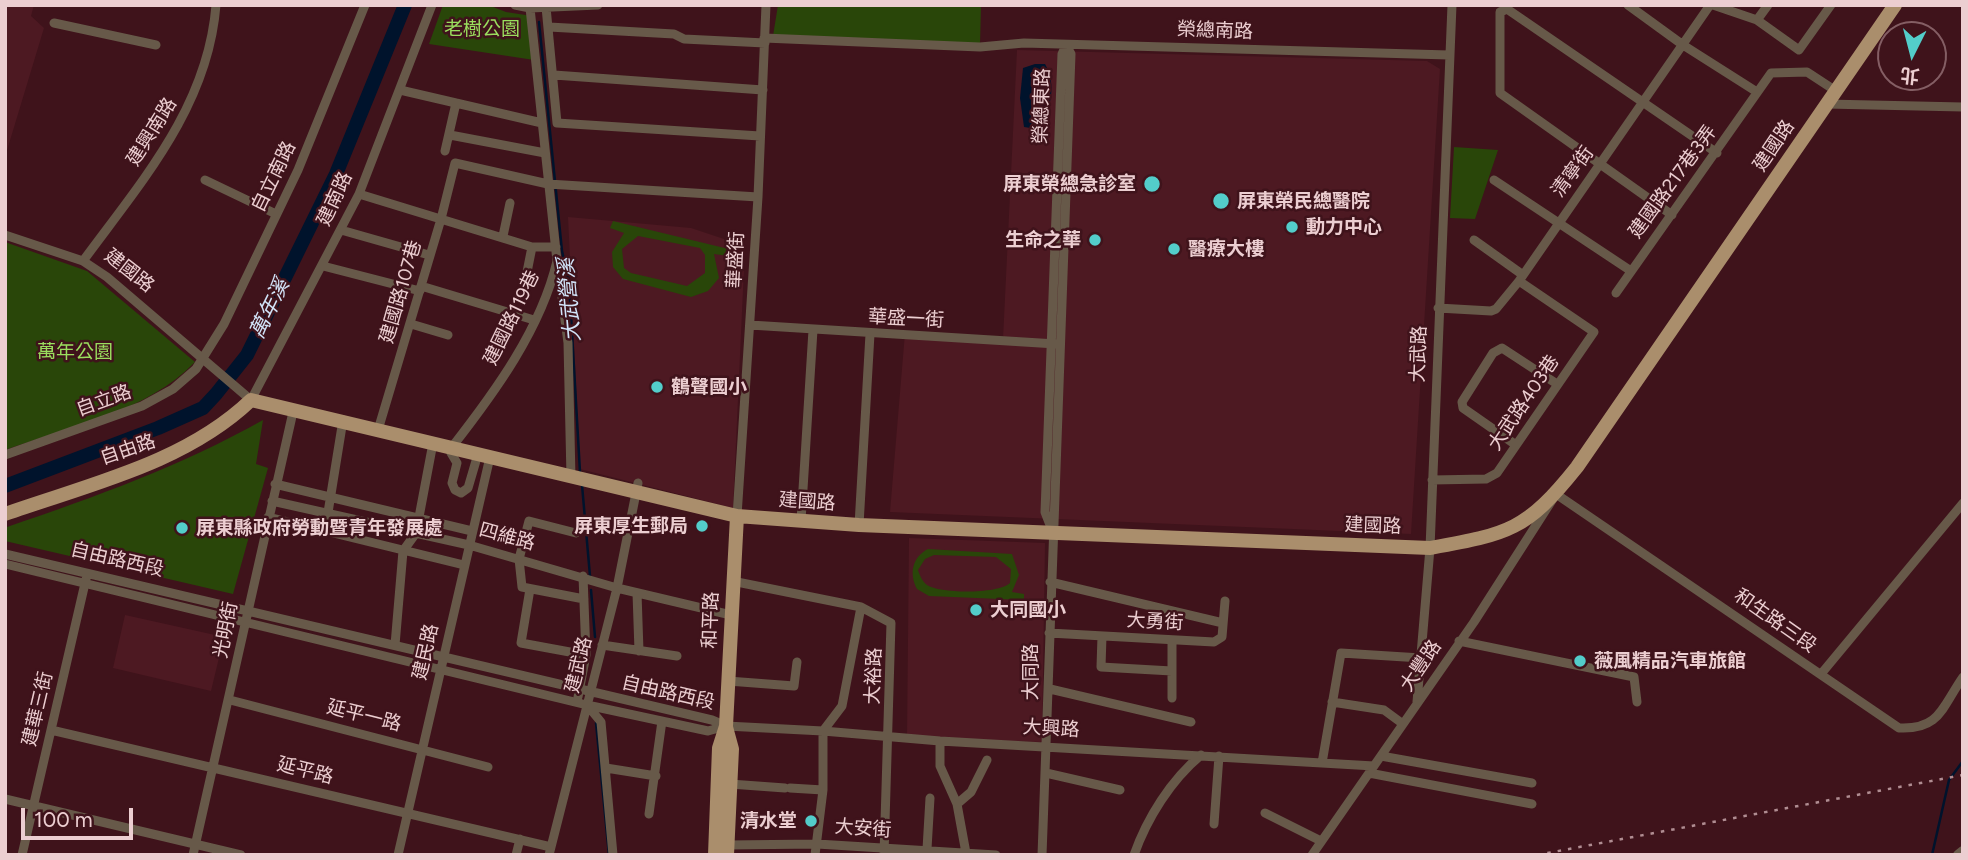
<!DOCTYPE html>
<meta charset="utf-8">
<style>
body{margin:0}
#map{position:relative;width:1968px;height:860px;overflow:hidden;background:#3f131b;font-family:Figtree,"Noto Sans TC",sans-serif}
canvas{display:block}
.frame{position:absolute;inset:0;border:7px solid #ecced1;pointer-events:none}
.north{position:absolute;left:1877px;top:21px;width:70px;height:70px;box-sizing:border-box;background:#3f131b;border:2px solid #845e64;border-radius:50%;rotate:186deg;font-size:19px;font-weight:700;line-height:28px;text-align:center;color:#ecced1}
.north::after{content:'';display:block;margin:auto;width:24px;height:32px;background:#53cdca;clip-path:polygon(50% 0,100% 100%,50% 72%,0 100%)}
.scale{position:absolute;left:21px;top:808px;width:112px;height:32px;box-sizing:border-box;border:4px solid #ecced1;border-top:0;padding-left:9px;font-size:21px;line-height:24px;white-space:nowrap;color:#ecced1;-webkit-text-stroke:5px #3f131b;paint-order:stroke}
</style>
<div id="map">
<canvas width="1968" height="860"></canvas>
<div class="frame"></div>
<div class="north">北</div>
<div class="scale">100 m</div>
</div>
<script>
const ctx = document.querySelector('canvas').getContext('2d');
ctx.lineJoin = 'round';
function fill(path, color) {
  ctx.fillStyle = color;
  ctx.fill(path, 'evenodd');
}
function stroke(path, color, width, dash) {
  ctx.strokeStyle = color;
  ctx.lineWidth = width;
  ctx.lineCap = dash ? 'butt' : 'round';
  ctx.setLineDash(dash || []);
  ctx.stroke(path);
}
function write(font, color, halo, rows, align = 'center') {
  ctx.font = font + ' Figtree,"Noto Sans TC",sans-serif';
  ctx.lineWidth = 5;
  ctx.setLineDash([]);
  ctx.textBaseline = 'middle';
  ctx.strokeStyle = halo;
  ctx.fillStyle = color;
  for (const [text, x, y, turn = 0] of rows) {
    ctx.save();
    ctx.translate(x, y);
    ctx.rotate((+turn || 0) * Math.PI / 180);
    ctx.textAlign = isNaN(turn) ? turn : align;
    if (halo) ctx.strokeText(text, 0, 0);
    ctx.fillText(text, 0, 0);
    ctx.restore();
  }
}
fill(new Path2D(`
 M 5,5 L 34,5 L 31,16 L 44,28 L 5,157 Z
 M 1017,50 L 1427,61 L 1440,69 L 1411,534 L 890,512 L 905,333 L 1003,339 Z
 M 568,217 L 691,228 L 745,246 L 733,508 L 580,469 Z
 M 909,538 L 1045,543 L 1042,742 L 907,738 Z
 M 125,615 L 224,637 L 211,691 L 113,668 Z`), '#4d1922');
fill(new Path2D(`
 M 443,5 L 488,5 L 506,12 L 532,16 L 534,60 L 429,44 Z
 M 778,5 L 981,5 L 980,45 L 773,36 Z
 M 1454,147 L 1498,150 L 1475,219 L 1450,218 Z
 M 613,221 L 737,251 L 736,257 L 714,254 L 719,278 L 708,291 L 691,297 L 623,279 L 613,267 L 612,252 L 624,233 L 610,228 ZM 638,236 L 700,248 L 705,255 L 705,273 L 687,286 L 631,273 L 624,268 L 622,249 Z
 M 5,242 L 87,271 L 195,362 C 147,412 69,427 5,450 Z
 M 263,420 L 256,464 L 268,468 L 233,594 L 5,541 L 7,527 C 95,497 181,466 263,420 Z
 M 928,549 L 1012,554 L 1019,575 L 1012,592 L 1024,594 L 1024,600 L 929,596 L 917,589 C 909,574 912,557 928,549 ZM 934,555 L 996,557 L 1011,569 L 1010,583 C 999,594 940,594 927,585 C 922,581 920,576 918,570 L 925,559 Z`), '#294609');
fill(new Path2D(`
 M 1035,64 L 1045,64 C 1057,84 1051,112 1037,129 L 1024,127 L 1020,98 L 1023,68 Z`), '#00132c');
stroke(new Path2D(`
 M 539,22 L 562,251 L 569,281 L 580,472
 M 582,485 L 590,576
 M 591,590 L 595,637
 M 596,723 L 609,855
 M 1932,855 L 1949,780 L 1963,761`), '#00132c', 2.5);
stroke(new Path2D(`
 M 5,486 L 158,428 L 203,408 L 216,394 L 247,355 L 336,174 L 405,5`), '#00132c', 14);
stroke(new Path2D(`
 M 515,5 L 530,8 L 598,5
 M 1628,5 L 1683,45 L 1757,92
 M 1713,5 L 1757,20 L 1799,50 L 1831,5
 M 546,7 L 557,123 L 760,136
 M 1757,20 L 1768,5
 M 54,23 L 156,45
 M 549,27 L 674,34 L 684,39 L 765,43
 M 764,38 L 980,47 L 1024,43 L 1449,55
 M 554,75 L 763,90
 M 400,90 L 542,123
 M 1826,104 L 1963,107
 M 450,135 L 545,153
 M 445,151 L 456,103
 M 205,180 L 276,214
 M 1494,180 L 1631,271
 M 359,194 L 532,247 L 556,247
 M 1672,215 L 1500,93 L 1500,12 L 1507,9 L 1717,153
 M 341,230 L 429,255
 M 5,235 L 83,261 L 107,277 L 251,400 L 359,194 L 432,5
 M 503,236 L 510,203
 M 1474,240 L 1523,275
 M 83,261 C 141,182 208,107 216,5
 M 323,266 L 420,291
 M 558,266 L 568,343 L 571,478
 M 525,282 L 532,247
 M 421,286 L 534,320
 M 1616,293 L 1771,73 L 1807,72 L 1836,91
 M 1438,308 L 1491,311 L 1496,309 L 1519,281 L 1710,5
 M 411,324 L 448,335
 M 750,325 L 1056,344
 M 378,430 L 441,219 L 455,163 L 548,184 L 758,197
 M 1516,445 L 1463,408 L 1462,402 L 1493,353 L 1502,348 L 1557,384
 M 478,454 L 468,488 L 461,493 L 455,490 L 452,483 L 457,463 L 451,453 L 452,447 C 495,392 541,329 557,261 L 530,8
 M 5,455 L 142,406 L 173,389 L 196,369 L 224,324 L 298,170 L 365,5
 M 1432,480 L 1486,479 L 1497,473 L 1594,332 L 1519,281
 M 275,484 L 472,531
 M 272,501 L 469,545 L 617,588 L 731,615
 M 737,516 L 758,197 L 766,5
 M 268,517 L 464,565
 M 801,521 L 813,330
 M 859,525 L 870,334
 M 1052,530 L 1045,512 L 1062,54 L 1066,45
 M 325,531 L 343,420
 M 576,533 L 529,521 L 519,559 L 522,587 L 584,599
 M 5,554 L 712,720 L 726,726
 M 5,564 L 587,705 L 708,731 L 726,726 L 823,731 L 940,741 L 1374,766
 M 732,581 L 861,607 L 891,623 L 884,855
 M 1050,582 L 1223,623
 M 530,589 L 521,643 L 586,655
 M 637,593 L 639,651
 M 1049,633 L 1214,642 L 1222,637 L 1225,601
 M 1102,636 L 1101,667 L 1172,671
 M 1459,641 L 1634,677 L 1637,702
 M 395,645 L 403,551 L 416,533 L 433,443
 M 602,645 L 677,656
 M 1821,674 L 1963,503
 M 728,681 L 794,686 L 797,662
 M 1050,689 L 1191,722
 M 578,697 L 586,655 L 583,576
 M 1172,698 L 1172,640
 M 230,700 L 488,767
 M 1332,702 L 1384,710 L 1403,724
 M 1417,702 L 1430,548 L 1452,5
 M 587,705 L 601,722 L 613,855
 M 51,730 L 551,847
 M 940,741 L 940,766 L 957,804 L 966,853
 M 1381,756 L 1532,783
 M 1322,763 L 1341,653 L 1421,658
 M 606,768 L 656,776
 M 1046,773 L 1120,790
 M 1369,773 L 1532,804
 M 730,784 L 785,788
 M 790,788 L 823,790
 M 5,799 L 241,855
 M 957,804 L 971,792 L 987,760
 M 1265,813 L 1321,841
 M 649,814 L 662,721
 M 1214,824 L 1219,756
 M 728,845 L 817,844 L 996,855
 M 927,849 L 930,798
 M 22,855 L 86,579
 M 193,855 L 293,412
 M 398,855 L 490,457
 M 516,855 L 520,839
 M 549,855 L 617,588 L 638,483
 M 815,855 L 823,790 L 823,731 L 842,706 L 861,607
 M 1042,855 L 1071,54 L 1066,45
 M 1134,855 C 1147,818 1171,780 1201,755
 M 1312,855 L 1474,622 L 1556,494 L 1899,728 C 1940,730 1942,707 1963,677`), '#675949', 9);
stroke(new Path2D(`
 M 1958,855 L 1963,851`), '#675949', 10);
stroke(new Path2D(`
 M 5,514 C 90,484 185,463 251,400 L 737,516 L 859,525 L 1430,548 C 1508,534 1526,531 1577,467 L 1895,5
 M 726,727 L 732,749 L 727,855
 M 715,855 L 719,748 L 726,726 L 737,516`), '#aa8e6c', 14);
stroke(new Path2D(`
 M 1537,855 L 1963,775`), '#b08d92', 2.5, [3.5, 7]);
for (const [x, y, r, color] of [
 [1152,184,9,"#53cdca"],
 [1221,201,9,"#53cdca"],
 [1292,227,7,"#53cdca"],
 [1095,240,7,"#53cdca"],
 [1174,249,7,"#53cdca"],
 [657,387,7,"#53cdca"],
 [702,526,7,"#53cdca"],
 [182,528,7,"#53cdca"],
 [976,610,7,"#53cdca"],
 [1580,661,7,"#53cdca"],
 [811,821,7,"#53cdca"]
]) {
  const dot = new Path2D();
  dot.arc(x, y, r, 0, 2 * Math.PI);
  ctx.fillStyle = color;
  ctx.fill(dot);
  stroke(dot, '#3f131b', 2.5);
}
write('19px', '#9ade5e', '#3f131b', [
 ["老樹公園",482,29],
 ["萬年公園",75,352]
]);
write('19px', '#ecced1', '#3f131b', [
 ["榮總南路",1215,31,2],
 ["榮總東路",1042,106,-88],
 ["建興南路",152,132,-58],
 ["建國路",1774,146,-56],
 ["清寧街",1573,172,-54],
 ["自立南路",274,177,-64],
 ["建國路217巷3弄",1673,182,-54],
 ["建南路",335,199,-65],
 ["華盛街",736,260,-87],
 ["建國路",129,271,38],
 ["建國路107巷",401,292,-74],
 ["建國路119巷",512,318,-64],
 ["華盛一街",906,319,3],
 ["大武路",1419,354,-88],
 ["自立路",104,401,-20],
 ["大武路403巷",1524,403,-56],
 ["自由路",128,450,-19],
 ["建國路",807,502,4],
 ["建國路",1373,526,2],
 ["四維路",507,537,15],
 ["自由路西段",117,560,13],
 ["和平路",711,620,-88],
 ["和生路三段",1775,621,35],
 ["大勇街",1155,622,3],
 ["光明街",226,630,-79],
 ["建民路",426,652,-77],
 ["建武路",579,665,-76],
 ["大豐路",1421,666,-56],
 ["大同路",1031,672,-90],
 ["大裕路",874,676,-88],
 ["自由路西段",668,693,13],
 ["建華三街",38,709,-77],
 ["延平一路",364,716,14],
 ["大興路",1051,729,3],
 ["延平路",305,771,14],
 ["大安街",863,829,4]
]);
write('bold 19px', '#ecced1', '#3f131b', [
 ["屏東榮總急診室",1136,184,"right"],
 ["屏東榮民總醫院",1237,201],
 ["動力中心",1306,227],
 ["生命之華",1081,240,"right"],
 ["醫療大樓",1188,249],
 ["鶴聲國小",671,387],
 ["屏東厚生郵局",688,526,"right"],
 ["屏東縣政府勞動暨青年發展處",196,528],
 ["大同國小",990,610],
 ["薇風精品汽車旅館",1594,661],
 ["清水堂",797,821,"right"]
], 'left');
write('italic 21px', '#d2e4f9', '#3f131b', [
 ["大武營溪",570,300,-95],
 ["萬年溪",270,309,-64]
]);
</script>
